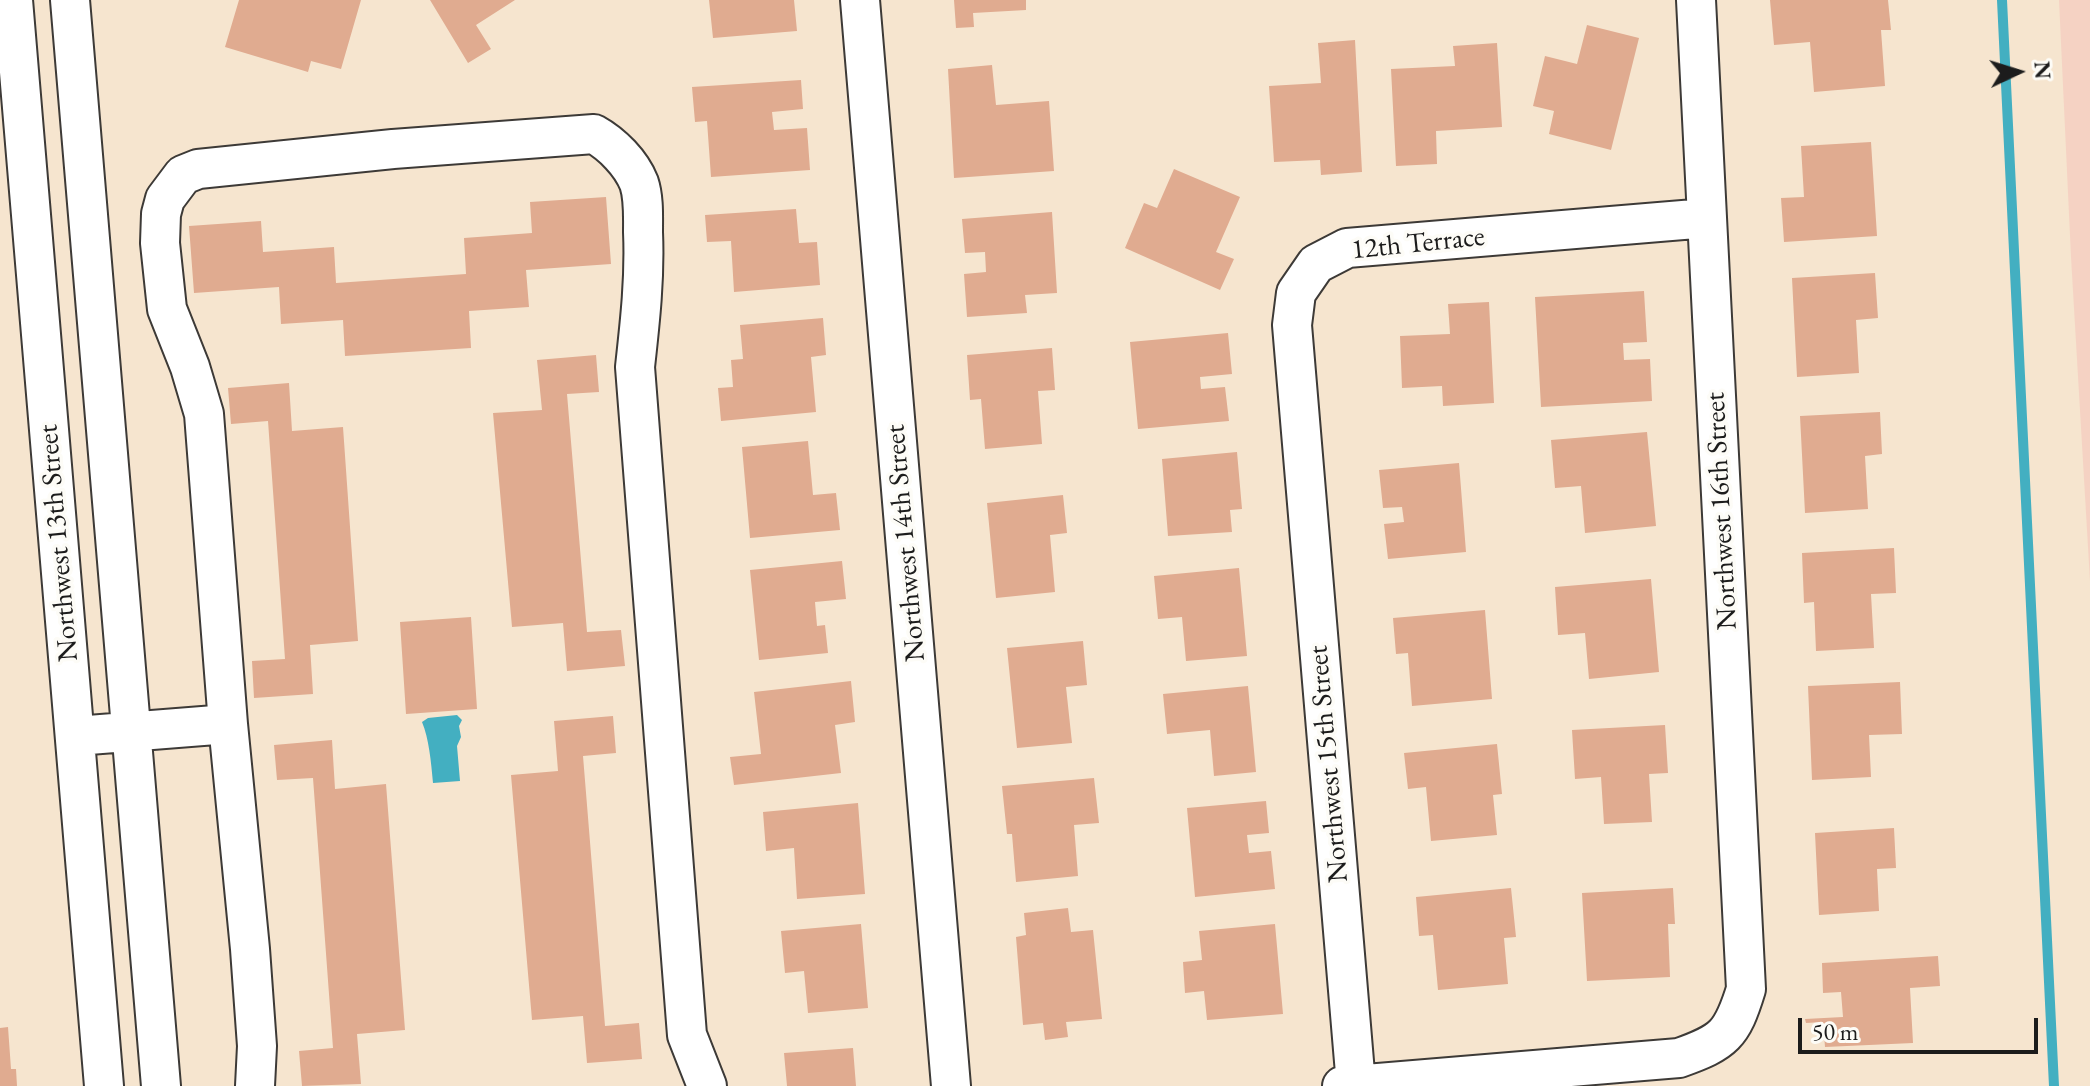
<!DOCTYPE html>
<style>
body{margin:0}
#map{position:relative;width:2090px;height:1086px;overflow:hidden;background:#f6e5cf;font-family:"EB Garamond",serif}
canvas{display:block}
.north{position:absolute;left:1978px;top:32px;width:80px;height:80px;-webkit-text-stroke:6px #fdfcf7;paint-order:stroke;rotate:86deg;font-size:22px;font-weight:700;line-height:32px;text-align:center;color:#1c1c1c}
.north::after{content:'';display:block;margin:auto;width:28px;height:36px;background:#1c1c1c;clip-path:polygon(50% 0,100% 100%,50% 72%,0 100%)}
.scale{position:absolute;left:1798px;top:1018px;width:240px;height:36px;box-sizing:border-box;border:4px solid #1c1c1c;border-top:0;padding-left:10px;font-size:24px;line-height:28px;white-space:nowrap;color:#1c1c1c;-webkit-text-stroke:6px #fdfcf7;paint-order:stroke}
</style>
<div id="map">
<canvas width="2090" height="1086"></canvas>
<div class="north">N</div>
<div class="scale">50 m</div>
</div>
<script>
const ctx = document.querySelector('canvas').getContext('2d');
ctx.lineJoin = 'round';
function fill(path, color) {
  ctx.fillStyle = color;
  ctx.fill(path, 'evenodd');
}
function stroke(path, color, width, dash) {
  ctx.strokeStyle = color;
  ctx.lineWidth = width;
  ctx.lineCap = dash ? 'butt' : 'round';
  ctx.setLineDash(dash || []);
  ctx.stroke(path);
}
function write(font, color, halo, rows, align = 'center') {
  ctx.font = font + ' "EB Garamond",serif';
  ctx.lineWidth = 7;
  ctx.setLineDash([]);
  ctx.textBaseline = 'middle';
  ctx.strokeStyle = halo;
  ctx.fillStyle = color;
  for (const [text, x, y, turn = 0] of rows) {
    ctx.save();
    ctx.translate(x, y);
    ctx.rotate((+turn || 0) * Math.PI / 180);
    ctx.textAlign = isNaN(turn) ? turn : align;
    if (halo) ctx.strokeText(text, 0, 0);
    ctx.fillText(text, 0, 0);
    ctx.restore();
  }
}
fill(new Path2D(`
 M 2059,0 L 2090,0 L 2090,581 L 2071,257 Z`), '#f5d2c3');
fill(new Path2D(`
 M 457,715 L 462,720 L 459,726 L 461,737 L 457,746 L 460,781 L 433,783 C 431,761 429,739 422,722 L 428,718 Z`), '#43afc1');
stroke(new Path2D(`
 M 2002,0 L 2054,1086`), '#43afc1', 10);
fill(new Path2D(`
 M 239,0 L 361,0 L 341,69 L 311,61 L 308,72 L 225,47 Z
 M 430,0 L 515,0 L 476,25 L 491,49 L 468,63 Z
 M 709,0 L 794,0 L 797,31 L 713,38 Z
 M 954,0 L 1026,0 L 1026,10 L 973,13 L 974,27 L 956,28 Z
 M 1770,0 L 1888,0 L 1891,30 L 1881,30 L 1885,86 L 1814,92 L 1810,42 L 1774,45 Z
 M 1587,25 L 1639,38 L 1611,150 L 1549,134 L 1554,111 L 1533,106 L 1545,56 L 1577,64 Z
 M 1355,40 L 1362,172 L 1321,175 L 1320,160 L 1274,162 L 1269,86 L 1321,83 L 1318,43 Z
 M 1497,43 L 1502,127 L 1436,131 L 1437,164 L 1396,166 L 1391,69 L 1455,66 L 1453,46 Z
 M 992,65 L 996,105 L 1049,101 L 1054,171 L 954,178 L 948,69 Z
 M 801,80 L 803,109 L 772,112 L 774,130 L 807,128 L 810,170 L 711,177 L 707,121 L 695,122 L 692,87 Z
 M 1871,142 L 1877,236 L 1784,242 L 1781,198 L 1804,197 L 1801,146 Z
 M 1174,169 L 1240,197 L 1216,252 L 1234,259 L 1220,290 L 1125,248 L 1144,203 L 1157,208 Z
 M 606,197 L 611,264 L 526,270 L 529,307 L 469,311 L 471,348 L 345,356 L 343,320 L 281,324 L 279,287 L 194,293 L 189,226 L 261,221 L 263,252 L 334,247 L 336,283 L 466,274 L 464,238 L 532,233 L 530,202 Z
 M 796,209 L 799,243 L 817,242 L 820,285 L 734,292 L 731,241 L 707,242 L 705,215 Z
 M 1052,212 L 1057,293 L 1025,295 L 1027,313 L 967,317 L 964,274 L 986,272 L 985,252 L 965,253 L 962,219 Z
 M 1875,273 L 1878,318 L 1856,320 L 1859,373 L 1797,377 L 1792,278 Z
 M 1644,291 L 1647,342 L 1623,343 L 1624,360 L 1650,359 L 1652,401 L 1541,407 L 1535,297 Z
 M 1489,302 L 1494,403 L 1443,406 L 1442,386 L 1402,388 L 1400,336 L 1450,334 L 1448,304 Z
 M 823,318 L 826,355 L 811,357 L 816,412 L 721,421 L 718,388 L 733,387 L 731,360 L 743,359 L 740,325 Z
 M 1228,333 L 1232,374 L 1200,377 L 1201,389 L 1225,387 L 1229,421 L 1138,429 L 1130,342 Z
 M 1052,348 L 1055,390 L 1038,391 L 1042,444 L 985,449 L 981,399 L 970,400 L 967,355 Z
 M 596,355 L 599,392 L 567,394 L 587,632 L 621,630 L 625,666 L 567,671 L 563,623 L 512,627 L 493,413 L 542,410 L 537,360 Z
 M 289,383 L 292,431 L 343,427 L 358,641 L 310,645 L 313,694 L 254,698 L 252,661 L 285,659 L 268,421 L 231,424 L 228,388 Z
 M 1880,412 L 1882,454 L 1865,456 L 1868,509 L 1805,513 L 1800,416 Z
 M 1647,432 L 1656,526 L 1585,533 L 1581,486 L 1555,488 L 1551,440 Z
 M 808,441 L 813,495 L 836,493 L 840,530 L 750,538 L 742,447 Z
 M 1237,452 L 1242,509 L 1230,510 L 1232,532 L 1168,536 L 1162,459 Z
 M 1459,463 L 1466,552 L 1388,559 L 1384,524 L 1404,522 L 1402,507 L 1383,508 L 1379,470 Z
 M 1063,495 L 1067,533 L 1050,535 L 1055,592 L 996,598 L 987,503 Z
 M 1894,548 L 1896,593 L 1871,594 L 1874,648 L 1816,651 L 1814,602 L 1804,603 L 1802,553 Z
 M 842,561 L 846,599 L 815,602 L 817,626 L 825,625 L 828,653 L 759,660 L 750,570 Z
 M 1239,568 L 1247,656 L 1186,661 L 1182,617 L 1158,619 L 1154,576 Z
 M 1651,579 L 1659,672 L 1589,679 L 1585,633 L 1558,635 L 1555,587 Z
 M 1485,610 L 1492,699 L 1412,706 L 1408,653 L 1396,654 L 1393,618 Z
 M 471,617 L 477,709 L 406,714 L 400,622 Z
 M 1083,641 L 1087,685 L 1066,687 L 1072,743 L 1017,748 L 1007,648 Z
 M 851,681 L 855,722 L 835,725 L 841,773 L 734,785 L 730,757 L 761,754 L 754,692 Z
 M 1900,682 L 1902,734 L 1869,735 L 1871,777 L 1812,780 L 1808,686 Z
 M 1248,686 L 1256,772 L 1214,776 L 1210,730 L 1167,734 L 1163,694 Z
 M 613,716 L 616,753 L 583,756 L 605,1026 L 639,1023 L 642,1059 L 587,1063 L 583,1016 L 532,1020 L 511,775 L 558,771 L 554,721 Z
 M 1665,725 L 1668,773 L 1649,774 L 1652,822 L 1604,824 L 1601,777 L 1575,779 L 1572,730 Z
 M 332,740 L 335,789 L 386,784 L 405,1030 L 357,1034 L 361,1084 L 302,1086 L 299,1051 L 333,1048 L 313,778 L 277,780 L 274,745 Z
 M 1497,744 L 1502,794 L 1493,795 L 1497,835 L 1431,841 L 1426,787 L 1408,789 L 1404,753 Z
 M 1094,778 L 1099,823 L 1074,825 L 1078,876 L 1016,882 L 1012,834 L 1007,834 L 1002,786 Z
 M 1266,801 L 1269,833 L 1247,835 L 1249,853 L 1271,851 L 1275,889 L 1195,897 L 1187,808 Z
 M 858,803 L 865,894 L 797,899 L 794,848 L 766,851 L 763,812 Z
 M 1894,828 L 1896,868 L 1877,869 L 1879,911 L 1819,915 L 1815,833 Z
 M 1511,888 L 1516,937 L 1504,938 L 1508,984 L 1438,990 L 1433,935 L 1419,936 L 1416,897 Z
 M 1673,888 L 1675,924 L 1668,924 L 1670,977 L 1587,981 L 1582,893 Z
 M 1068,908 L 1071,932 L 1093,930 L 1102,1019 L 1066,1022 L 1068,1037 L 1045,1040 L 1043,1023 L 1023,1025 L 1016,937 L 1026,935 L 1024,913 Z
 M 861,924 L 868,1008 L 808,1013 L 804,971 L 785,973 L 781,931 Z
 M 1275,924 L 1283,1014 L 1207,1020 L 1204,991 L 1185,993 L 1183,962 L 1202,960 L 1199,931 Z
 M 1938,956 L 1940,986 L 1910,988 L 1913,1043 L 1825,1047 L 1823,1022 L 1806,1023 L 1805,1019 L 1843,1017 L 1841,992 L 1823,993 L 1822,963 Z
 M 8,1027 L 11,1069 L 16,1069 L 17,1086 L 0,1086 L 0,1028 Z
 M 853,1048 L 856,1086 L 787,1086 L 784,1053 Z`), '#e0ab90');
const minor = new Path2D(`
 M 13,0 L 104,1086
 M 70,0 L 161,1086
 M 860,0 L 951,1086
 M 76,736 L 228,724
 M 1356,1085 L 1292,325 L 1296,293 L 1316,264 L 1347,248 L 1707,218
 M 255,1086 L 257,1046 L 250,949 L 228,724 L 204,414 L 190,367 L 167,309 L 160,243 L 161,214 L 165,199 L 183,175 L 198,169 L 393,149 L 594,134 C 612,144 631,163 639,183 C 644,198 643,216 643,232 C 645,278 640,322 635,367 L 687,1035 L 707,1086
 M 1342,1086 L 1679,1058 C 1724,1042 1732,1035 1746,989 L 1696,0`);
stroke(minor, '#3d3a37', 42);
stroke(minor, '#fff', 38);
write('28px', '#1c1c1c', '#fdfcf7', [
 ["12th Terrace",1418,244,-6],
 ["Northwest 16th Street",1722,511,-93],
 ["Northwest 13th Street",59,543,-95],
 ["Northwest 14th Street",906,543,-95],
 ["Northwest 15th Street",1329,764,-95]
]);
</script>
